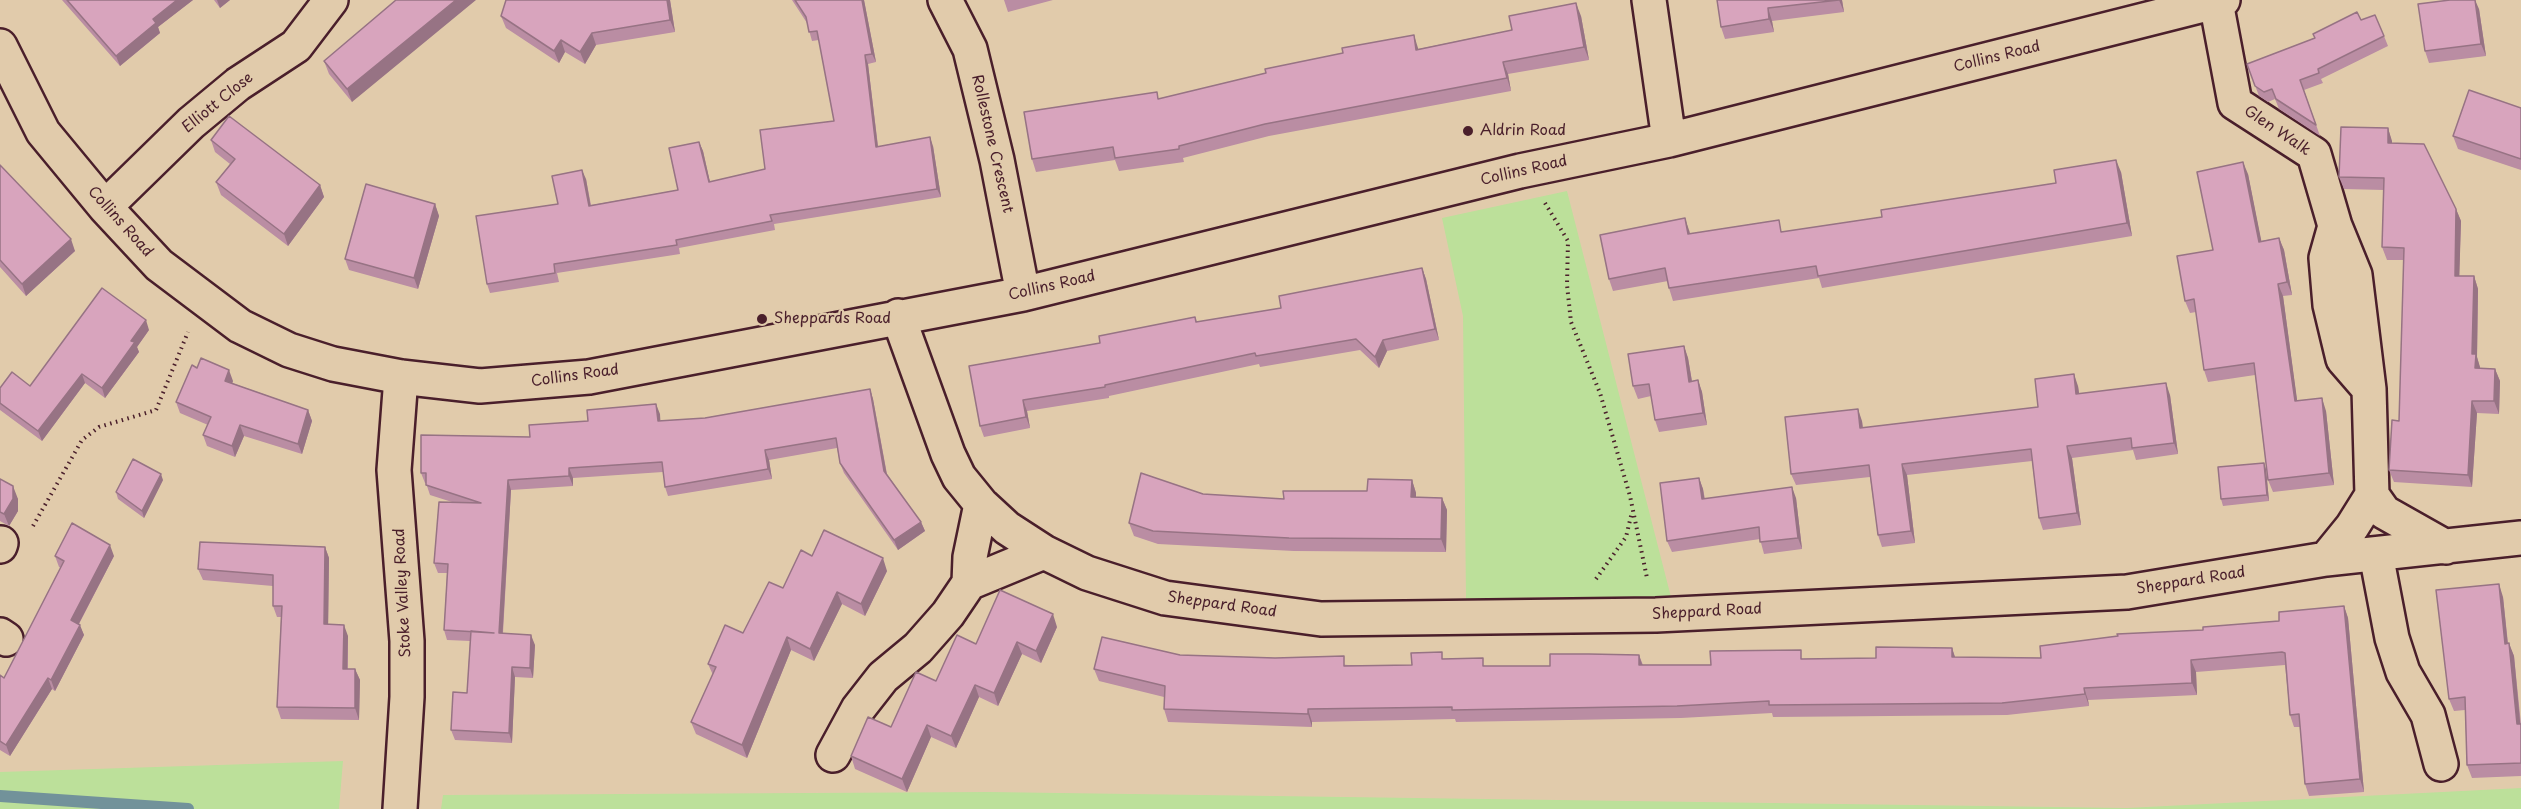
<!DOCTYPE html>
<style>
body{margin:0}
canvas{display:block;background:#e1cbab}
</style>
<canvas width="2521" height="809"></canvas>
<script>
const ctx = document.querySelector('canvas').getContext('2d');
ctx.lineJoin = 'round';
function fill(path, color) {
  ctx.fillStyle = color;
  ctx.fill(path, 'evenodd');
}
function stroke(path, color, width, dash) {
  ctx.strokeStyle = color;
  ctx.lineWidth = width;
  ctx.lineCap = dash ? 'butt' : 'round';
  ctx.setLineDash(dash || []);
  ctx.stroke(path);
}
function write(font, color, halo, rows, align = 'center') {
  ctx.font = font + ' "Playpen Sans",sans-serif';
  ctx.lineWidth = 4.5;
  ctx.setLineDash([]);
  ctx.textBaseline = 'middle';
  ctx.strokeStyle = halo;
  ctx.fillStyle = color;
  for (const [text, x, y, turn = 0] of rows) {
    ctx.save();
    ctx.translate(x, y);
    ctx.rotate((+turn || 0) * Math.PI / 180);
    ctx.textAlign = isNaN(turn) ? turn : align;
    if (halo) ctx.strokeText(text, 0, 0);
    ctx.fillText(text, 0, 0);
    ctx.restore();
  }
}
fill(new Path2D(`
 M 1567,191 L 1672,601 L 1562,597 L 1466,599 L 1463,316 L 1442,218 Z
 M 343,761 L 339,809 L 0,809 L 0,772 Z
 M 2521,788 L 2521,809 L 441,809 L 443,795 L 989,792 L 2127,808 Z`), '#bce09a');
stroke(new Path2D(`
 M 0,796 L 188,809`), '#72929a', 12);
const street = new Path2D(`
 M 945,0 L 970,49 L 997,160 L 1023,294
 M 1649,0 L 1669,140
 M 2216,2 L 2235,103 L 2314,154 L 2335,226 L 2355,275 L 2369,389
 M 0,46 L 43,132 L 105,207 L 159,265 L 240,326 L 289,350 L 333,364 L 401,377 L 480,386 L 589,377 L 1023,294 L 1520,171 L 1669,140 L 2223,0
 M 105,207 L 191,123 L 238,84 L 296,46 L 331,0
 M 2335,226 L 2326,258 L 2330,305 L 2343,359 L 2369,389 L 2372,495 L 2384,512 L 2446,547
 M 898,316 L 948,454 L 959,477 L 981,504 L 1007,528 L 1044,552 L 1087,573 L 1165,598 L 1321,619 L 1656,615 L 2127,592 L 2326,559 L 2521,538
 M 0,546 L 1,543
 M 2376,554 L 2392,638 L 2403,672 L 2428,715 L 2441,764
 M 2326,559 L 2352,527 L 2372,495
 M 969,583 L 1044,552
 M 0,635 L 6,639
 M 833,755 L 858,709 L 883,677 L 918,648 L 948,614 L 969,583 L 970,557 L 981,504
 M 400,809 L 407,697 L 407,641 L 394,470 L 401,377`);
stroke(street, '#4a1f2b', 38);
stroke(new Path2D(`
 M 1545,203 L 1568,241 L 1567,285 L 1571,322 L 1600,393 L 1630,496 L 1647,578
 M 33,526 L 82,440 L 99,427 L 156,410 L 188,332
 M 1596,579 L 1626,537 L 1632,512`), '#4a1f2b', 4, [1.5, 4.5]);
stroke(street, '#e1cbab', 33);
fill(new Path2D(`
 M 62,0 L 193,0 L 158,27 L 160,33 L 120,66 Z
 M 214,0 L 230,0 L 220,8 Z
 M 396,0 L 352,102 L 329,74 L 324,61 Z
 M 670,0 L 675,32 L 596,45 L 585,64 L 565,52 L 559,63 L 506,28 L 501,16 Z
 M 792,0 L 864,0 L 876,62 L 868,64 L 878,146 L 933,146 L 941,197 L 774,224 L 775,230 L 679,248 L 680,254 L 557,273 L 559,282 L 490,293 L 487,284 L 558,204 L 586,179 L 591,205 L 678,190 L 699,142 L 703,151 L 710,182 L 765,169 L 834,121 L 819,40 L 812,41 L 807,23 Z
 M 1004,0 L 1053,0 L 1008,12 Z
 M 1717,0 L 1842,0 L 1844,12 L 1772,21 L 1774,32 L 1725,39 L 1721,27 Z
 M 2479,9 L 2486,56 L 2429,63 L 2425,51 Z
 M 1581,16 L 1589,60 L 1508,74 L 1511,91 L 1269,136 L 1183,158 L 1184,162 L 1119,171 L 1115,160 L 1036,172 L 1032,159 L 1159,99 L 1418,49 Z
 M 2361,20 L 2384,36 L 2388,46 L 2321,79 L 2323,83 L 2304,90 L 2320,136 L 2279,109 L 2275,99 L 2268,102 L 2259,96 L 2247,64 L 2315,38 L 2313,34 Z
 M 2521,108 L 2521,170 L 2458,149 L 2453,136 Z
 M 2388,128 L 2392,143 L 2456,209 L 2461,221 L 2459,276 L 2474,276 L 2478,289 L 2477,357 L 2480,368 L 2495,369 L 2500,381 L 2499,414 L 2477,413 L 2472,487 L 2394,482 L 2389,470 L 2399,421 L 2404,260 L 2387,260 L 2382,247 L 2384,190 L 2344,189 L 2339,177 Z
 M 211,140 L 320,185 L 324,197 L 288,246 L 221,195 L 216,182 L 230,164 L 215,152 Z
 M 0,165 L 75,251 L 26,296 L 0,267 Z
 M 2121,172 L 2132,236 L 1822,288 L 1819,278 L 1673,301 L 1669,288 L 1668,281 L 1613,291 L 1609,279 L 1689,230 L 1690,234 L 1783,232 L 1882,217 L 2056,183 Z
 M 2248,174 L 2261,241 L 2279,238 L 2284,250 L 2292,295 L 2283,296 L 2297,401 L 2326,411 L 2334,485 L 2273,492 L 2268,480 L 2255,375 L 2208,382 L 2204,370 L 2196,312 L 2190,313 L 2185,301 L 2213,250 Z
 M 435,204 L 439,216 L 418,289 L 349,270 L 345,259 Z
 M 1422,268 L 1426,279 L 1439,340 L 1387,351 L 1379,368 L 1360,350 L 1260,367 L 1259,364 L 1109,396 L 1109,398 L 1027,411 L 1030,428 L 984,437 L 980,426 L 1100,343 L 1195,317 L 1197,322 L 1281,308 Z
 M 149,330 L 137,347 L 139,352 L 105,398 L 85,383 L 42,441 L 0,410 L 0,388 L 30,386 Z
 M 1684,346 L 1688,358 L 1692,381 L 1698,380 L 1702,392 L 1707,425 L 1659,432 L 1655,420 L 1651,396 L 1638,399 L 1633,386 Z
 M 233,381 L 232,383 L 308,410 L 312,421 L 302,454 L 244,436 L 235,457 L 207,446 L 203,435 L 208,425 L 180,413 L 176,402 Z
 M 2078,386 L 2079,394 L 2170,395 L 2178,454 L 2136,460 L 2133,450 L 2072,458 L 2081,525 L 2043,530 L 2039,518 L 2032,461 L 1907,475 L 1915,543 L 1882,547 L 1878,535 L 1870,477 L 1796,485 L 1791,474 L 1862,421 L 1863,428 L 2038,407 Z
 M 870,389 L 873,399 L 887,474 L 921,522 L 925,531 L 898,550 L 844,473 L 840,463 L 837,448 L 769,460 L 772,479 L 668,496 L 665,487 L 663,472 L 573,478 L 573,486 L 511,490 L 503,633 L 535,645 L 533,678 L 515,677 L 512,743 L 455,740 L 451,730 L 467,693 L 470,641 L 447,640 L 444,630 L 447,573 L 438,573 L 434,563 L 452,502 L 430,495 L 426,483 L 425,483 L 421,473 L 530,437 L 588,421 L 660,414 L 660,421 L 705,418 Z
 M 2266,469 L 2269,501 L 2223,506 L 2221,499 Z
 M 1699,478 L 1703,489 L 1705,499 L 1796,498 L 1802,549 L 1764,554 L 1760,539 L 1672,552 L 1667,541 Z
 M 0,479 L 18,499 L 18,511 L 9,526 L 0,521 Z
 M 163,480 L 144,518 L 118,499 L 116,492 Z
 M 1412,480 L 1416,493 L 1416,497 L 1442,498 L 1447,510 L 1446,552 L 1294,551 L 1158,544 L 1134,536 L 1129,523 L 1284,499 L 1367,491 Z
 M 325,547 L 329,558 L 328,624 L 348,636 L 348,669 L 355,669 L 360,680 L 359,720 L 281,719 L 277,707 L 281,617 L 277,617 L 273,606 L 273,586 L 203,580 L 198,569 Z
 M 55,556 L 114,556 L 79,624 L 84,635 L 55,691 L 52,689 L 10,756 L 0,750 L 0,675 L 4,678 L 61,568 L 59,567 Z
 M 812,556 L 887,571 L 865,616 L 842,604 L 814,661 L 791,650 L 747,758 L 696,734 L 691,722 L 713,675 L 708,664 L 743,633 Z
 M 2503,597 L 2508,643 L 2514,656 L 2521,724 L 2521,776 L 2472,778 L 2467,765 L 2465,710 L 2454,711 L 2449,699 Z
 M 2344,606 L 2348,618 L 2364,792 L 2309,796 L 2305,784 L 2300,727 L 2294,727 L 2290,715 L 2285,665 L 2196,672 L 2197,695 L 2088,700 L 2089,706 L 2007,715 L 1773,717 L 1772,713 L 1681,718 L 1456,722 L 1455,719 L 1312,722 L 1312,727 L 1168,722 L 1164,709 L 1164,697 L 1099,681 L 1094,669 L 1180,655 L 1275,658 L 1348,665 L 1412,665 L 1445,659 L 1486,666 L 1550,666 L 1639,655 L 1643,665 L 1711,665 L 1804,659 L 1876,658 L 1952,648 L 1955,657 L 2041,658 L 2203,630 L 2279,621 Z
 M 1057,627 L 1041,663 L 1022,654 L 998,706 L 979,697 L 956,748 L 931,737 L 907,792 L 855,769 L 851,756 L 891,727 L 976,644 Z`), '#ba8da3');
fill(new Path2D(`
 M 177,0 L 193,0 L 158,27 L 160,33 L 120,66 L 116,56 L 153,19 Z
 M 217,0 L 230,0 L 220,8 Z
 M 456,0 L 476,0 L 352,102 L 347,89 Z
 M 667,0 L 670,0 L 675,32 L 670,20 Z
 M 862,0 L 864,0 L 876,62 L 872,54 Z
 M 1839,0 L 1842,0 L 1844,12 Z
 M 2475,0 L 2479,9 L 2486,56 L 2481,44 Z
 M 1576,3 L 1581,16 L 1589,60 L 1584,47 Z
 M 1768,8 L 1772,21 L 1774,32 L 1769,19 Z
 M 592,33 L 596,45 L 585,64 L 580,52 Z
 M 1414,35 L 1418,48 L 1421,62 L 1416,50 Z
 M 561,40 L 565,52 L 559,63 L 554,51 Z
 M 865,55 L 868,64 L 879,156 L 876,147 Z
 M 1503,62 L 1508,74 L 1511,91 L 1507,78 Z
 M 2388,128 L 2392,141 L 2392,155 L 2388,143 Z
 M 930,137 L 933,146 L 941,197 L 937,189 Z
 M 699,142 L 703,151 L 712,191 L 709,182 Z
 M 2116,160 L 2121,172 L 2132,236 L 2127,223 Z
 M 2243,162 L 2248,174 L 2264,254 L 2259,242 Z
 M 582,170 L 586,179 L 592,214 L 589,206 Z
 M 320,185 L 324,197 L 288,246 L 284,234 Z
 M 435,204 L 439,216 L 418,289 L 414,278 Z
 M 2456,209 L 2461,221 L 2459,288 L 2455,276 Z
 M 1685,218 L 1689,230 L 1693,246 L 1688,234 Z
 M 2279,238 L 2284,250 L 2292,295 L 2287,282 Z
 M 71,239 L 75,251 L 26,296 L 22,284 Z
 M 1422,268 L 1426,279 L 1439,340 L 1435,329 Z
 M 2474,276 L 2478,289 L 2477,357 L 2480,367 L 2480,381 L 2475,368 L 2472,354 Z
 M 2278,284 L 2283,296 L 2299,414 L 2295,401 Z
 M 146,320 L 149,330 L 137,347 L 139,352 L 105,398 L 102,388 L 131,341 Z
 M 1383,340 L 1387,351 L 1379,368 L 1375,357 Z
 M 1684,346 L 1688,358 L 1694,394 L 1689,382 Z
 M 2495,369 L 2500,381 L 2499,414 L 2494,401 Z
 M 229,370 L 233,381 L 229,392 L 225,381 Z
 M 82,374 L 85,383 L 42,441 L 38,431 Z
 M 2074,374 L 2078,386 L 2081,406 L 2076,394 Z
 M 1698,380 L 1702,392 L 1707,425 L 1703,413 Z
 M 2166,383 L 2170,395 L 2178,454 L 2174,443 Z
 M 870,389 L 873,399 L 888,481 L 884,471 Z
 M 2322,398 L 2326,411 L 2334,485 L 2329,473 Z
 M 1023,400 L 1027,411 L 1030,428 L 1026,417 Z
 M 2472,401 L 2477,413 L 2472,487 L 2468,475 Z
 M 656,404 L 660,414 L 661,431 L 658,421 Z
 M 1858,409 L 1862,421 L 1864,440 L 1860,428 Z
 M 308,410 L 312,421 L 302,454 L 298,444 Z
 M 240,425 L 244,436 L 235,457 L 232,446 Z
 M 2067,446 L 2072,458 L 2081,525 L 2077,513 Z
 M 765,450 L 769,460 L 772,479 L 768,469 Z
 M 2264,463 L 2266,469 L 2269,501 L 2267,495 Z
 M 1902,464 L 1907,475 L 1915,543 L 1911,531 Z
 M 569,468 L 573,478 L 573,486 L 569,476 Z
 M 161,474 L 163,480 L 144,518 L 142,511 Z
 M 1699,478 L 1703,489 L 1706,511 L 1702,499 Z
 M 508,480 L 511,490 L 502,643 L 499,633 Z
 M 1412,480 L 1416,493 L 1416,510 L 1411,497 Z
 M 13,486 L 18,499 L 18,511 L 9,526 L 4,514 Z
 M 1792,487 L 1796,498 L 1802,549 L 1798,538 Z
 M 1442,498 L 1447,510 L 1446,552 L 1441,539 Z
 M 921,522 L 925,531 L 898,550 L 894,540 Z
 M 110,545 L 114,556 L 75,631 L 71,620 Z
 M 325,547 L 329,558 L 328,636 L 324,624 Z
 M 883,558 L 887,571 L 865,616 L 861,604 Z
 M 2499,584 L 2503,597 L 2509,656 L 2505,644 Z
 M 837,592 L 842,604 L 814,661 L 810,649 Z
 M 2344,606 L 2348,618 L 2364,792 L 2360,779 Z
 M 1053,614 L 1057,627 L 1041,663 L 1036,651 Z
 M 80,625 L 84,635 L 55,691 L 51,680 Z
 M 344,625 L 348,636 L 347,680 L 343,669 Z
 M 531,635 L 535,645 L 533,678 L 530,668 Z
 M 787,637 L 791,650 L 747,758 L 742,745 Z
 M 1017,642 L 1022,654 L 998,706 L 994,693 Z
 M 2509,643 L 2514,656 L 2521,732 L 2517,724 Z
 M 1952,648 L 1956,660 L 1952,657 Z
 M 1639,655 L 1643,667 L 1639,665 Z
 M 2191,660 L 2196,672 L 2197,695 L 2192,683 Z
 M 512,667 L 515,677 L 512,743 L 509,733 Z
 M 355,669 L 360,680 L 359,720 L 355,708 Z
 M 48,678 L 52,689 L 10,756 L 6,745 Z
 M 975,685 L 979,697 L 956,748 L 951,736 Z
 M 2084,688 L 2088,700 L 2089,706 L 2085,694 Z
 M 1308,709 L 1312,722 L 1312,727 L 1308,714 Z
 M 927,725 L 931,737 L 907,792 L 902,779 Z`), '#977384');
const building = new Path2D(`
 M 67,0 L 177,0 L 153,19 L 156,23 L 116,56 Z
 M 396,0 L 456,0 L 347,89 L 324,61 Z
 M 506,0 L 667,0 L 670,20 L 592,33 L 580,52 L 561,40 L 554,51 L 501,16 Z
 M 795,0 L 862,0 L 872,54 L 865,55 L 876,147 L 930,137 L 937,189 L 770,215 L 772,221 L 676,240 L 677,245 L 554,264 L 555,273 L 487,284 L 476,216 L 558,204 L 552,176 L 582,170 L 589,206 L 678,190 L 669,148 L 699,142 L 709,182 L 765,169 L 760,130 L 834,121 L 817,31 L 809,32 L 806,17 Z
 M 1717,0 L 1839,0 L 1768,8 L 1769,19 L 1721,27 Z
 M 2450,0 L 2475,0 L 2481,44 L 2425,51 L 2418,4 Z
 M 1576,3 L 1584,47 L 1503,62 L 1507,78 L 1265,124 L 1179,146 L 1179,149 L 1115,158 L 1113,147 L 1032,159 L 1024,112 L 1157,92 L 1158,99 L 1266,73 L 1265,69 L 1343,53 L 1342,48 L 1414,35 L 1416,50 L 1512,30 L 1509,16 Z
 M 2357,12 L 2361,20 L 2375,15 L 2384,36 L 2318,69 L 2319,73 L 2300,80 L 2316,125 L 2276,99 L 2272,89 L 2264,92 L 2255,86 L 2247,64 L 2315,38 L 2313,34 Z
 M 2469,90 L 2521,108 L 2521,159 L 2453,136 Z
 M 229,116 L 320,185 L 284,234 L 216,182 L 235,159 L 211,140 Z
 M 2341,127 L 2388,128 L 2388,143 L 2424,144 L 2456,209 L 2455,276 L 2474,276 L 2472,354 L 2476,354 L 2475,368 L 2495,369 L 2494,401 L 2472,401 L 2468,475 L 2389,470 L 2392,420 L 2399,421 L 2404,248 L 2382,247 L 2384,178 L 2339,177 Z
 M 2116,160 L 2127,223 L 1818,276 L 1816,266 L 1669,288 L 1665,268 L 1609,279 L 1600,235 L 1685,218 L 1688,234 L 1779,220 L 1781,232 L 1882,217 L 1881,210 L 2056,183 L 2054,170 Z
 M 2243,162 L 2259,242 L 2279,238 L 2287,282 L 2278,284 L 2295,401 L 2322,398 L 2329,473 L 2268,480 L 2254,363 L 2204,370 L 2194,299 L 2185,301 L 2177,256 L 2213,250 L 2197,172 Z
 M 0,165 L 71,239 L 22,284 L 0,260 Z
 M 366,184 L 435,204 L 414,278 L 345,259 Z
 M 1422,268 L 1435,329 L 1383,340 L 1375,357 L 1356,339 L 1256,356 L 1255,353 L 1105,385 L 1105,387 L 1023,400 L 1026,417 L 980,426 L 969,366 L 1100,343 L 1099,336 L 1195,317 L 1196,322 L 1281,308 L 1279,296 Z
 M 102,288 L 146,320 L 131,341 L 135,342 L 102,388 L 82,374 L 38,431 L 0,403 L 0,388 L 12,372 L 30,386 Z
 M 1684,346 L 1689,382 L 1698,380 L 1703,413 L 1655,420 L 1649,384 L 1633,386 L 1628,354 Z
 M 201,358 L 229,370 L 225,381 L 308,410 L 298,444 L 240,425 L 232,446 L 203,435 L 211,417 L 176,402 L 192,365 L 197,368 Z
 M 2074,374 L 2076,394 L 2166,383 L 2174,443 L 2132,448 L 2131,438 L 2067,446 L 2077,513 L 2039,518 L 2031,449 L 1902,464 L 1911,531 L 1878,535 L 1869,465 L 1791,474 L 1785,417 L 1858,409 L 1860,428 L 2038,407 L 2035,379 Z
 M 870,389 L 884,471 L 921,522 L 894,540 L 840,463 L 836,438 L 765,450 L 768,469 L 665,487 L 662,462 L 569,468 L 569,476 L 508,480 L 499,633 L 531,635 L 530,668 L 512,667 L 509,733 L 451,730 L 453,692 L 467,693 L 471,631 L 494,633 L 444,630 L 448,564 L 434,563 L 439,502 L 481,503 L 426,485 L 426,473 L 421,473 L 421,435 L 530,437 L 529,425 L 588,421 L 587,410 L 656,404 L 658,421 L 705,418 Z
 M 133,459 L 161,474 L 142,511 L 116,492 Z
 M 2264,463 L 2267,495 L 2221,499 L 2218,467 Z
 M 1141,473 L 1203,494 L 1284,499 L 1283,491 L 1367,491 L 1368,479 L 1412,480 L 1411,497 L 1442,498 L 1441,539 L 1289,538 L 1153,531 L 1129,523 Z
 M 1699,478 L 1702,499 L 1792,487 L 1798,538 L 1760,542 L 1759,527 L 1667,541 L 1660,483 Z
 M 0,479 L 13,486 L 13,499 L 4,514 L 0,512 Z
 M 72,523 L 110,545 L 71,620 L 80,625 L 51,680 L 48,678 L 6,745 L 0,741 L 0,675 L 4,678 L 64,561 L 55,556 Z
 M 824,530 L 883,558 L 861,604 L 837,592 L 810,649 L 787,637 L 742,745 L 691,722 L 716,667 L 708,664 L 725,625 L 743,633 L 769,582 L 783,588 L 801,550 L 812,556 Z
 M 200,542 L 325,547 L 324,624 L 344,625 L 343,669 L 355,669 L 355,708 L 277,707 L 282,606 L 273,606 L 273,575 L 198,569 Z
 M 2499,584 L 2505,644 L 2509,643 L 2517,724 L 2521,724 L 2521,763 L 2467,765 L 2465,697 L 2449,699 L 2436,590 Z
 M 1000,590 L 1053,614 L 1036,651 L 1017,642 L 994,693 L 975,685 L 951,736 L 927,725 L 902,779 L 851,756 L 868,717 L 891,727 L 916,672 L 936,681 L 957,635 L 976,644 Z
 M 2344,606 L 2360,779 L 2305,784 L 2299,714 L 2290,715 L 2285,653 L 2282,652 L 2191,660 L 2192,683 L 2084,688 L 2085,694 L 2002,703 L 1769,705 L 1769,701 L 1677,706 L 1452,710 L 1452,707 L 1308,709 L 1308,714 L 1164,709 L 1165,686 L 1094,669 L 1102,637 L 1180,655 L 1275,658 L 1344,656 L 1344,666 L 1412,665 L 1411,653 L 1442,652 L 1442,659 L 1483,658 L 1483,666 L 1550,666 L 1550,654 L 1589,654 L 1639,655 L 1639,665 L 1711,665 L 1710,651 L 1801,650 L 1801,659 L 1876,658 L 1876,647 L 1952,648 L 1952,657 L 2041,658 L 2040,646 L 2118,636 L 2117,634 L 2203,630 L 2203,627 L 2279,621 L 2279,612 Z`);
fill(building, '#d8a4bd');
stroke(building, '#977384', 1.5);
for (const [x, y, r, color] of [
 [1468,131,6,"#4a1f2b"],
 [762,319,6,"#4a1f2b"]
]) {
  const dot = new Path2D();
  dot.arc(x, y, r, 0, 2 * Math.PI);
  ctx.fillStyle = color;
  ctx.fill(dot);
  stroke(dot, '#e1cbab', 2);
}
write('15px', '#4a1f2b', '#e1cbab', [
 ["Collins Road",1997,57,-14],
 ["Elliott Close",218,103,-39],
 ["Glen Walk",2277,131,34],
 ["Rollestone Crescent",992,144,77],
 ["Collins Road",1524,171,-13],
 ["Collins Road",120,222,48],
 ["Collins Road",1052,286,-13],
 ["Collins Road",575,376,-8],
 ["Sheppard Road",2191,581,-9],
 ["Stoke Valley Road",403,593,-93],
 ["Sheppard Road",1222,605,8],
 ["Sheppard Road",1707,612,-3]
]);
write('15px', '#4a1f2b', '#e1cbab', [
 ["Aldrin Road",1480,131],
 ["Sheppards Road",774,319]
], 'left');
</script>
